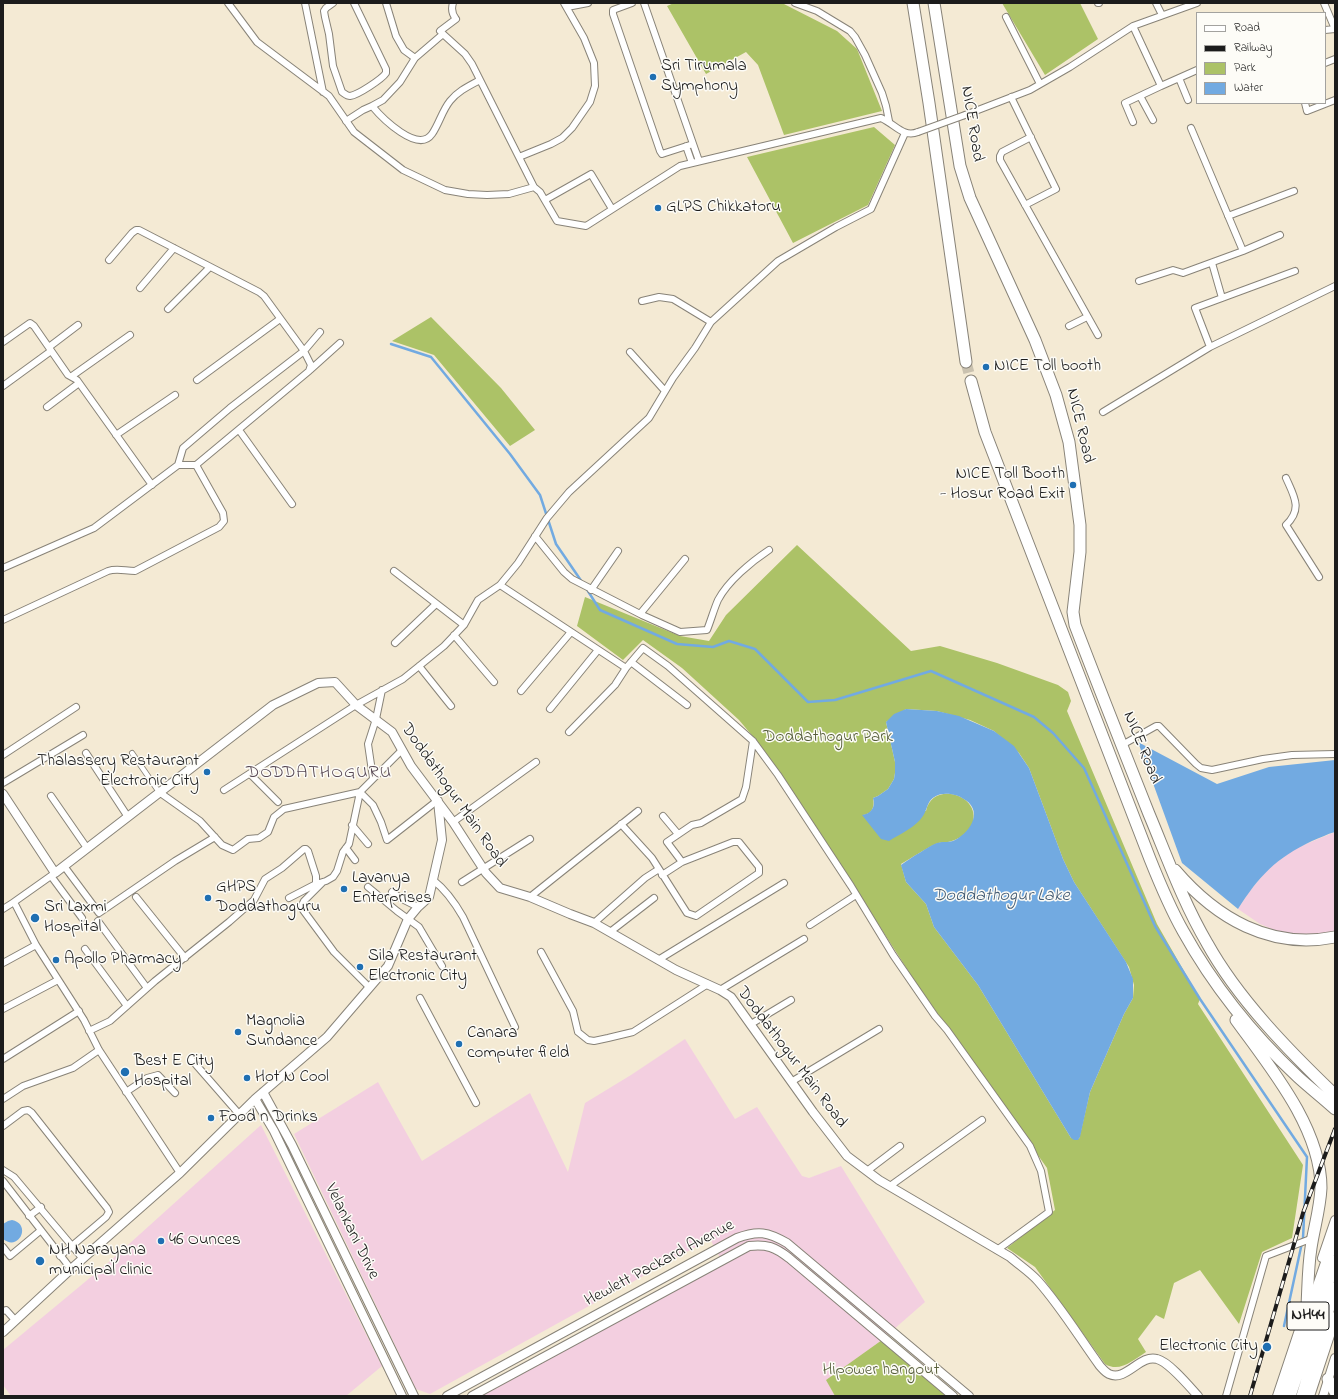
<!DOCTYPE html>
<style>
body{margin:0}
#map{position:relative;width:1338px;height:1399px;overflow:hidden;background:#f4ead4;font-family:"Indie Flower",sans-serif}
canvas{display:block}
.frame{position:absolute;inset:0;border:4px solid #1c1c1c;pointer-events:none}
.legend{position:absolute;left:1196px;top:12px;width:130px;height:92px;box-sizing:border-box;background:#fdfcf7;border:1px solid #a3a29f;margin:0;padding:5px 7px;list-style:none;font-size:12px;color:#1c1c1c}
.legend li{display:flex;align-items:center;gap:8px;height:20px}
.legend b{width:20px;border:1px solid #a3a29f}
</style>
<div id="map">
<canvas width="1338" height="1399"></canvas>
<div class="frame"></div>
<ul class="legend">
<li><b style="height:5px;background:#fff"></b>Road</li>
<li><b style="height:5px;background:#1c1c1c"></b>Railway</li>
<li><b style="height:11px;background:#acc267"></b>Park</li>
<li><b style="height:11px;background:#72aae1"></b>Water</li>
</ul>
</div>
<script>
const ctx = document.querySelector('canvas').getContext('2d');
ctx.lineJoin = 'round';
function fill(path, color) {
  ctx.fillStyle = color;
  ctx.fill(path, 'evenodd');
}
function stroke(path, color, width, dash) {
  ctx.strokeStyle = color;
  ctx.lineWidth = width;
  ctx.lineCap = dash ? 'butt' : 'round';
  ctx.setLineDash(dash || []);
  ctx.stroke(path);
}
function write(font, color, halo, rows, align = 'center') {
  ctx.font = font + ' "Indie Flower",sans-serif';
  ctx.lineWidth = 3;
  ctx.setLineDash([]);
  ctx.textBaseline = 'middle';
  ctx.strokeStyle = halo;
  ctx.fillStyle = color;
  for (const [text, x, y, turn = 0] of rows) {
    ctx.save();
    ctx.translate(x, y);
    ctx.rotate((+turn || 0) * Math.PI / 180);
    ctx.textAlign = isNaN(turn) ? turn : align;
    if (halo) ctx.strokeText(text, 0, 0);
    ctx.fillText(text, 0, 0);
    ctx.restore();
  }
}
fill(new Path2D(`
 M 1335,832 L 1335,934 L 1295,935 L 1277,931 L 1260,924 L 1238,909 L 1249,892 L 1268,869 L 1294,849 Z
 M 685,1039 L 735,1119 L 757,1107 L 802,1176 L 809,1178 L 841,1166 L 925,1302 L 877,1344 L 827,1380 L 835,1396 L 482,1396 L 723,1263 L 710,1239 L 430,1394 L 416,1389 L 294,1134 L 378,1082 L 422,1161 L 530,1093 L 568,1172 L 585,1103 L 631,1075 Z
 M 261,1125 L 382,1366 L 346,1396 L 11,1396 L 3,1385 L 3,1350 L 109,1262 Z`), '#f3cfe0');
fill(new Path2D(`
 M 674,3 L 782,3 L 837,31 L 857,49 L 882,111 L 784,135 L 758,65 L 746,52 L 706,74 L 667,6 Z
 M 1002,3 L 1080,3 L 1098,39 L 1045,75 Z
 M 874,127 L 895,145 L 868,205 L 793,243 L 747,157 Z
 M 431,317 L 501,388 L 535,430 L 510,446 L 434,355 L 392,341 Z
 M 797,545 L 911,651 L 940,646 L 997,663 L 1058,685 L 1068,692 L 1071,701 L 1067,711 L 1157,924 L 1200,999 L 1198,1004 L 1303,1165 L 1292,1238 L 1262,1252 L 1239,1324 L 1200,1270 L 1174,1283 L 1164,1319 L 1156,1315 L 1138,1339 L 1146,1352 C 1133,1360 1120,1373 1105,1364 L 1035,1267 L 1007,1248 L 1055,1210 L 1047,1168 L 916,983 L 812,821 L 760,745 L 739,720 L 682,668 L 643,640 L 623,660 L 577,626 L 585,597 L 680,636 L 709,641 L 726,615 ZM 906,709 L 937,711 L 970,720 L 994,731 L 1019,753 L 1029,768 L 1063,859 L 1074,882 L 1129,967 L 1134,985 L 1133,998 L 1124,1014 L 1090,1092 L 1079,1139 L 1071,1138 L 978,985 L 934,927 L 926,904 L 906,882 L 901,864 C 912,858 924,849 936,844 C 939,842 944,843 948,842 C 958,840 971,832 973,822 C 980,794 932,781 926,811 L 863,815 C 872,814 875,807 873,798 L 878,796 L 888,789 L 894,779 L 895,773 L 895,762 L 886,722 Z
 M 882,1340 L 948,1396 L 835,1396 L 826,1380 Z`), '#acc267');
fill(new Path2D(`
 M 906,709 L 937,711 L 959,716 L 994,731 L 1014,746 L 1029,768 L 1063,859 L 1074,882 L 1126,962 L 1133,979 L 1133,998 L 1124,1014 L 1090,1092 L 1080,1137 L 1078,1140 L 1074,1140 L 1071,1138 L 978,985 L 934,927 L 926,904 L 906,882 L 901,865 C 908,860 931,845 937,843 C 944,841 949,843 955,840 C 972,831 984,809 962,798 C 956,794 943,792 936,796 C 927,800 928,808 923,816 C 916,827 900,834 889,841 L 881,839 L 862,815 C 871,814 876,807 873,798 L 878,796 L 888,789 L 894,779 L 895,773 L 895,762 L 886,722 L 894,714 Z
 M 1138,742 L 1217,784 L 1269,767 L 1335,760 L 1335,832 C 1327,834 1320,838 1312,841 C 1276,858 1259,876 1238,909 L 1182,863 Z
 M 12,1220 C 32,1224 19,1252 3,1239 L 3,1224 L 8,1221 Z`), '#72aae1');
stroke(new Path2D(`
 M 391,344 L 431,357 L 510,454 L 540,495 L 556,544 L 582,582
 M 586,588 L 600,610 L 677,644 L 713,647 L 729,641 L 755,649 L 808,702 L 835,700 L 931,671 L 1034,717 L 1053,733 L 1084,768 L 1155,926 L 1200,999 L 1307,1157 L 1303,1238 L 1284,1326`), '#72aae1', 2.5);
stroke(new Path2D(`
 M 966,362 L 971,381`), '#c9c1af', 11, [11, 5.5]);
const pedestrian = new Path2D(`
 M 132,753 L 159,792`);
const minor = new Path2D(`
 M 228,3 L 257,42 L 329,96 L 354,132 L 403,170 L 445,190 L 468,194 L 487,195 L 509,194 L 534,187
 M 305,3 L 323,92
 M 333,3 L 326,8 L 324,11 L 325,17 L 329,34 L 333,66 L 342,92 C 345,94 347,96 350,96 C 358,95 382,79 386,73 L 386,69 L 354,3
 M 386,3 L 396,36 L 404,50 L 415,58
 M 632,3 L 613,10 L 613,14 L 660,151 L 662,154 L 665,153 L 693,144
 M 644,3 L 699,161
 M 795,3 L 817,11 L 850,31 L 855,37 L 865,55 L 882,93 L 886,106 L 889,121
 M 1098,3 L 1099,3
 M 1156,3 L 1162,15
 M 1324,3 L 1335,29
 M 567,7 L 588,3
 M 1006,17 L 1040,84
 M 1133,26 L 1161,86 L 1197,70
 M 1325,30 L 1335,29
 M 443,34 L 465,54 L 472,64 L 534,187 L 540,192 L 557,221 L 586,226 L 680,166 L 881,118 C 895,124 903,138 918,132
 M 1325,63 L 1335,59
 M 1179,78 L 1188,100
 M 1140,96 L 1153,120
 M 1011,97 L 1056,189 L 1025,205
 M 1305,103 L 1307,111 L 1335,100
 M 372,106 L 383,100 L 400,82 L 415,58 L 443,34 L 440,31 L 456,19 C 452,14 451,9 453,3
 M 965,115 L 1030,90 L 1070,67 L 1133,26 L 1197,3
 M 346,121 L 363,110 L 372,106 C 382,118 418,154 432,134 C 439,124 442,111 450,101 C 458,91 469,86 480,80
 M 1133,122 L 1125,103 L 1161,86
 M 1031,137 L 1002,152 L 1000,156 L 1000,160 L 1098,335
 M 686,146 L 692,163
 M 519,157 L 551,144 L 562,138 L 572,128 L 590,102 L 595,86 L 594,63 L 584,38 L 564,3
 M 545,200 L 591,174 L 612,209
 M 1228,216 L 1294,191
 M 1243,251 L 1280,235
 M 1212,263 L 1222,298
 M 1139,281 L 1173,270 L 1183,273 L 1243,251 L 1191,128
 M 140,288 L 174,248
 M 642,301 L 659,297 L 673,299 L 711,322
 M 168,309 L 210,267
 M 1069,326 L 1087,317
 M 3,342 L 30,323 L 34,326 L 68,375 L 77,380 L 152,485
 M 49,347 L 78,325
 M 1210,347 L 1195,308 L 1295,271
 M 630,352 L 665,391
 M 310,370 L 340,343
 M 72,376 L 130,335
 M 197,380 L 280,319
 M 3,386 L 51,351
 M 47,407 L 79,383
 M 1103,412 L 1210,347 L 1335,286
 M 239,430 L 292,504
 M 116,435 L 175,395
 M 178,465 L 196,465 L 309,371 L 311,365 L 304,351 L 320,332
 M 1286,478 C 1294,496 1303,509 1286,525 L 1319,577
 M 535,536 L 564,572 L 572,579 L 642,615 L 680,632 L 707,630 C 711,620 714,609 718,600 C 728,581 751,562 769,550
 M 3,568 L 94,528 L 178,465 L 183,448 L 230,408 L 304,351 L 264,296 L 259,292 L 139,230 L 136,230 L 132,233 L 109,260
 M 394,571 L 464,625
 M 500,585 L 626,668
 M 591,590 L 618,551
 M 640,614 L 685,559
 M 3,620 L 108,571 C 117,568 125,571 135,571 L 219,527 L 224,521 L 223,513 L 196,465
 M 454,635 L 494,682
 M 395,643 L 436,604
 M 631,662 L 687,705
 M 419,666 L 451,706
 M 521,691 L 571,632
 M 550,709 L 598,650
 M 569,732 L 615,685 L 626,668 L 643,648 L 668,666 L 753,741 L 778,775 L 851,886 L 893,955 L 935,1016 L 947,1030 L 1030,1146 L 1041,1171 L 1049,1212 L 997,1250
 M 1122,745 L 1156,726 L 1159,726 L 1196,764 L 1201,768 L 1212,770 L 1263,759 L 1292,755 L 1335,754
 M 86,753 L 128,817
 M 3,755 L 76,707
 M 250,774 L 278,802
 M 373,778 L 368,744 L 376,719 L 382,690
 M 3,783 L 83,735
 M 224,790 L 356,705 L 403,679 L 444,646 L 464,625 L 478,600 L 500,585 L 518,563 L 547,518 L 569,492 L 649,418 L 673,378 L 695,348 L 711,322 L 778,261 L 836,227 L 871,209 L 905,133
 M 159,792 L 200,821 L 222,845 L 233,850 L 248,839 L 259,838 L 268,832 L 274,817 L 284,809 L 360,792 L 373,805 L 381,822 L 387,840 L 438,800
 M 51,796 L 87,848
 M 663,816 L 678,834
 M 453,822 L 536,762
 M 621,824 L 652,858 L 687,913 L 696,916 L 759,873 L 759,867 L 739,842 L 733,842 L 682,862 L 662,875
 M 352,825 L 368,844
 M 346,848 L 355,860
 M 682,862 L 667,842 L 692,825 L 701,823 L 742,799 L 746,787 L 753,741
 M 64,866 L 99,913 L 175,861 L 215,837
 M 55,873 L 14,902 L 36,945 L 84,1020 L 99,1050 L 180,1173
 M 51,876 L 82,918
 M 433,880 C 446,890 455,903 463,917 L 515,1027
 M 462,882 L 530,839
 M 322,883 L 304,901 L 302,905 L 303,910 L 334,952 L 369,987
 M 368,887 L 397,911 L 419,927 L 442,966
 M 392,892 L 402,899 L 418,907
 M 136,897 L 185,958
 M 530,897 L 638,811
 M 289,898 L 316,884 L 326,881 L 333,877 L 337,871 L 343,852 L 349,844 L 360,792 L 402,750
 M 3,909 L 14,902
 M 98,921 L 147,988
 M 594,923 L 645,878 L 659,869
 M 810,925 L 856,895
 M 610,932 L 654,898
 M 85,949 L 127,1006
 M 541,952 L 573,1011 L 578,1032 L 588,1040 L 594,1041 L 608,1038 L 633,1032 L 708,984
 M 658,960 L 784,883
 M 3,963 L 36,945
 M 720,990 L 804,939
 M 420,998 L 476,1103
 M 3,1009 L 58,980
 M 751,1024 L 791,1000
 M 89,1031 L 110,1021 L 155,981 L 229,922 L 254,900 L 265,879 L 282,868 L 304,849 L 306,849 L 308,851 L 316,876 L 316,884
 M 3,1059 L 79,1011
 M 191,1059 L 239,1114
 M 791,1082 L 879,1029
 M 126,1092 L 147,1078 L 158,1075 L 175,1093
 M 3,1099 L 23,1086 L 73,1068 L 99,1050
 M 3,1126 L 23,1111 L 28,1110 L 32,1113 L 107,1208 L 109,1212 L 106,1217 L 60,1256
 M 3,1170 L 14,1177 L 83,1259
 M 867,1171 L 900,1146
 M 3,1181 L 71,1269
 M 890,1186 L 982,1120
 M 29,1216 L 41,1207
 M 3,1247 L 10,1256 L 40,1231
 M 3,1311 L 6,1310 L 15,1320
 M 1226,1396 L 1266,1256 L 1313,1238`);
const tertiary = new Path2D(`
 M 3,794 L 55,873 L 273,705 L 318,683 L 335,682 L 356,705 L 392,732 L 411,766 L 453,822 L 486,873 L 500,888 L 530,897 L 570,914 L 594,923 L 676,970 L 720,990 L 731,997 L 813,1112 L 847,1156 L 879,1180 L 1010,1257 C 1019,1265 1030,1272 1038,1281 C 1061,1307 1079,1337 1100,1366 C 1102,1368 1105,1372 1109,1374 C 1126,1382 1140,1354 1157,1359 C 1169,1362 1189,1386 1198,1396
 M 263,1092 L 292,1145 L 414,1396
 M 255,1099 L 274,1131 L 402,1396
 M 1322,1258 L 1335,1220
 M 3,1332 L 71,1269 L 180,1173 L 255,1099 L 327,1037 L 388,966 L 408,919 L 418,907 L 429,897 L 442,840 L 438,801
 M 447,1396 L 737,1238 C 758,1230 768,1232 787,1243 L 969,1396
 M 472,1396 L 749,1246 C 767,1244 775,1247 789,1258 L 953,1396
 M 1277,1396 L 1299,1330
 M 1323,1396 L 1335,1358`);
const trunk = new Path2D(`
 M 1284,1396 L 1311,1306 L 1335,1237
 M 1309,1396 L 1335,1317`);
const motorway = new Path2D(`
 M 913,3 L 929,103 L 966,362
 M 934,3 L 960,166 L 970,198 L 1035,340 L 1056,395 L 1069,442 L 1080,525 L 1080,552 L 1073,612 L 1075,625 C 1099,688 1124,751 1149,814 C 1167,857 1183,902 1207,943 C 1238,999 1289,1051 1335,1095
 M 971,381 L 985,432 L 1150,859 C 1160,884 1170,908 1183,931 C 1213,985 1253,1035 1298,1077 C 1310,1088 1323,1098 1335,1109
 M 1175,870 C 1216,918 1270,950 1335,937
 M 1236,1020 C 1270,1067 1321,1128 1321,1188 C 1320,1209 1314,1228 1311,1248 C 1308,1267 1308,1287 1307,1306
 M 1328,1379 L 1335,1392
 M 1290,1396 L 1335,1261
 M 1302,1396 L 1335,1288`);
stroke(pedestrian, '#888378', 6);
stroke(minor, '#888378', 8);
stroke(tertiary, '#888378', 10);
stroke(trunk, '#888378', 12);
stroke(motorway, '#888378', 13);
stroke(pedestrian, '#fff', 4.5);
stroke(minor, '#fff', 6);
stroke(tertiary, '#fff', 8);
stroke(trunk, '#fff', 10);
stroke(motorway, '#fff', 11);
const rail = new Path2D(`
 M 1250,1396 L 1303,1213 L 1335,1129`);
stroke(rail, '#1c1c1c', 4);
stroke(rail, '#fdfcf7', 2.5, [8]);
const minorBridge = new Path2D(`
 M 918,132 L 965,115`);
stroke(minorBridge, '#888378', 8, []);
stroke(minorBridge, '#fff', 6);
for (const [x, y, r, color] of [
 [653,77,4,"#1f6fb2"],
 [658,208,4,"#1f6fb2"],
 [986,367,4,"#1f6fb2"],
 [1073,485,4,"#1f6fb2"],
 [207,772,4,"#1f6fb2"],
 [344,889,4,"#1f6fb2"],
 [208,898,4,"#1f6fb2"],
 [35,918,5,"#1f6fb2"],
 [56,960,4,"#1f6fb2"],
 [360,967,4,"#1f6fb2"],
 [238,1032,4,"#1f6fb2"],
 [459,1044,4,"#1f6fb2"],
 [125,1072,5,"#1f6fb2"],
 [247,1078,4,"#1f6fb2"],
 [211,1118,4,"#1f6fb2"],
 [161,1241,4,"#1f6fb2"],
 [40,1261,5,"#1f6fb2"],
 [1267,1347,5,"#1f6fb2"]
]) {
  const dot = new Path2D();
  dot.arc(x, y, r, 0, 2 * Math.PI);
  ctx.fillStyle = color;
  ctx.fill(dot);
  stroke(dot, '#fdfcf7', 1.5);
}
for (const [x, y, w] of [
 [1308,1316,42]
]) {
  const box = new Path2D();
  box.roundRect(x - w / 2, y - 14, w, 28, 3);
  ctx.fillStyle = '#fdfcf7';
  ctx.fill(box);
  stroke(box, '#1c1c1c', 1);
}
write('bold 16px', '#1c1c1c', null, [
 ["NH44",1308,1316]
]);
write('17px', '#1c1c1c', '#fdfcf7', [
 ["Sri Tirumala",661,67],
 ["Symphony",661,87],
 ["GLPS Chikkatoru",666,208],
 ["NICE Toll booth",994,367],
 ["NICE Toll Booth",1065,475,"right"],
 ["- Hosur Road Exit",1065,495,"right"],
 ["Thalassery Restaurant",199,762,"right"],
 ["Electronic City",199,782,"right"],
 ["Lavanya",352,879],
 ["Enterprises",352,899],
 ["GHPS",216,888],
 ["Doddathoguru",216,908],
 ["Sri Laxmi",44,908],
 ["Hospital",44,928],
 ["Sila Restaurant",368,957],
 ["Electronic City",368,977],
 ["Apollo Pharmacy",64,960],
 ["Magnolia",246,1022],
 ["Sundance",246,1042],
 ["Canara",467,1034],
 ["computer field",467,1054],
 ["Best E City",134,1062],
 ["Hospital",134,1082],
 ["Hot N Cool",255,1078],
 ["Food n Drinks",219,1118],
 ["46 Ounces",169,1241],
 ["NH Narayana",49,1251],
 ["municipal clinic",49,1271],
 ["Electronic City",1258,1347,"right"]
], 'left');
write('17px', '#1c1c1c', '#fdfcf7', [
 ["NICE Road",971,124,81],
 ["NICE Road",1079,426,77],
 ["NICE Road",1141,748,68],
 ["Doddathogur Main Road",453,796,55],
 ["Doddathogur Main Road",791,1058,53],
 ["Velankani Drive",351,1232,64],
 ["Hewlett Packard Avenue",660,1264,-28]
]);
write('17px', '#565e3a', '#fdfcf7', [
 ["Doddathogur Park",828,738],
 ["Hipower hangout",881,1371]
]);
ctx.letterSpacing = '1px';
write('18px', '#584955', '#fdfcf7', [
 ["DODDATHOGURU",319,774]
]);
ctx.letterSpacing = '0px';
write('italic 18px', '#435c75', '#fdfcf7', [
 ["Doddathogur Lake",1001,897]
]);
</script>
